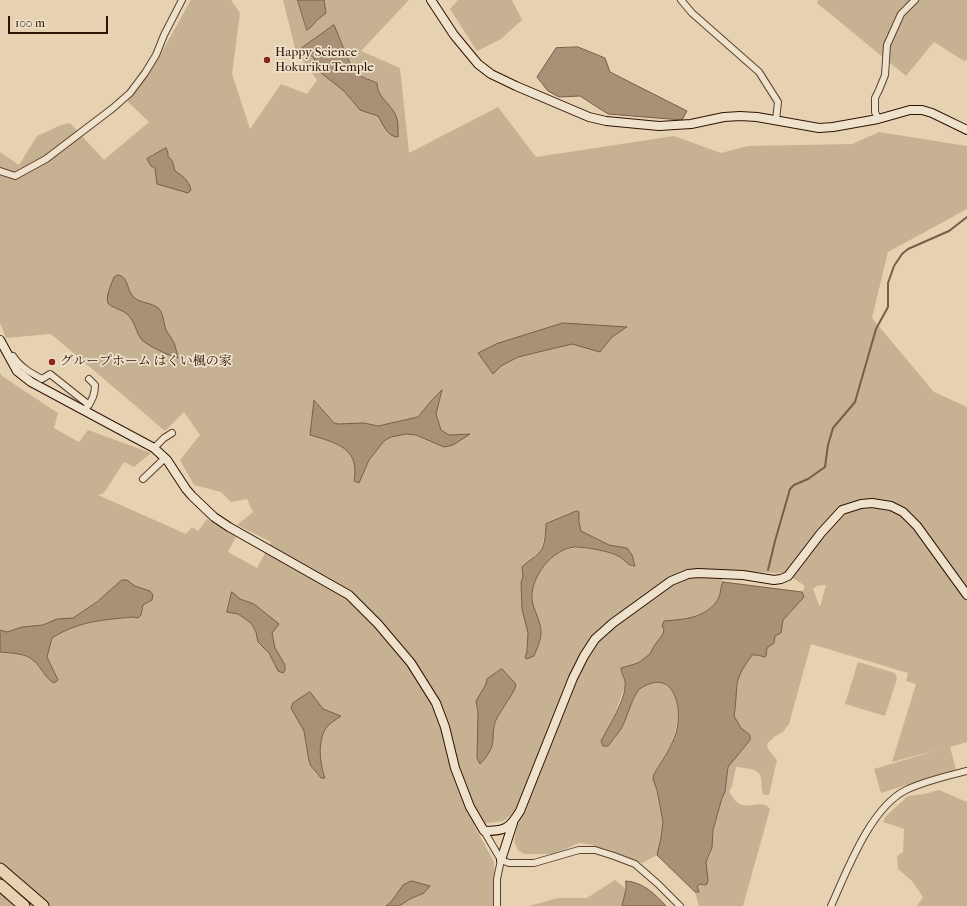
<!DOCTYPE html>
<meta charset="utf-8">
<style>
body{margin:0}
#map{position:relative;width:967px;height:906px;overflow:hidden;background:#e6d2b1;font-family:"IM FELL French Canon",serif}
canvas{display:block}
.scale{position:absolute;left:8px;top:16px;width:100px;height:18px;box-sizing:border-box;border:2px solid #2f1203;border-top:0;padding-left:5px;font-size:12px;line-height:14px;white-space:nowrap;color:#2f1203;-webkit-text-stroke:3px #efe2cc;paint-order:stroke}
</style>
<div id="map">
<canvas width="967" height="906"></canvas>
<div class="scale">100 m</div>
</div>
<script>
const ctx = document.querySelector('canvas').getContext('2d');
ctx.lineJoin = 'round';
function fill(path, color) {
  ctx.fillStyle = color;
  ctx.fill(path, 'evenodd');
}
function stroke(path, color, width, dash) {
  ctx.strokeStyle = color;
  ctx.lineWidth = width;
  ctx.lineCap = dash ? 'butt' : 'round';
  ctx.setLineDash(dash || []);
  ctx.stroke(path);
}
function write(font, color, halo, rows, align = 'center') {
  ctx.font = font + ' "IM FELL French Canon","Noto Serif JP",serif';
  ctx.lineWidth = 3.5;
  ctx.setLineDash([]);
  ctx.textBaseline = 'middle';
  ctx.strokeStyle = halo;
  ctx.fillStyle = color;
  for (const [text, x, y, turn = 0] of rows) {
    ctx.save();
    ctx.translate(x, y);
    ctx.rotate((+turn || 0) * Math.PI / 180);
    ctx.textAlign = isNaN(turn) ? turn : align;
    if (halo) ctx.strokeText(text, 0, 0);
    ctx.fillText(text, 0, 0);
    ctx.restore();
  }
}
fill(new Path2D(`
 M 191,0 L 231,0 L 240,13 L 232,74 L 250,129 L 281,84 L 307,94 L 317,80 L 296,52 L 283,0 L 298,0 L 306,29 L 326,13 L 324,0 L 409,0 L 361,51 L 400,68 L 409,153 L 498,107 L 536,157 L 674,136 L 721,153 L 748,146 L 852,144 L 879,132 L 967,146 L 967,209 L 888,252 L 872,318 L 934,392 L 967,407 L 967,742 L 950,747 L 956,770 L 881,793 L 874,769 L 941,749 L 892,762 L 916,684 L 906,681 L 908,673 L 811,644 L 789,724 L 783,732 L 774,737 L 767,744 L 768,749 L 777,760 L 769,795 L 764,795 C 760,788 763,782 760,775 C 757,768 743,768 736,767 L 732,786 L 729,792 C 732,796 735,802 740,804 C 750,809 763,799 770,809 L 743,906 L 699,906 L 695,892 L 699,892 L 697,886 L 700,884 L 705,885 L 706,862 L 711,854 L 713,830 L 722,798 L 725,792 L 728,767 L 750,740 L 750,735 L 741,728 L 734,716 C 736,705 736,694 737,684 C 739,673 746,664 752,655 L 757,655 L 764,657 L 767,648 L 774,643 L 775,636 L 782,630 L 783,620 L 804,597 L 802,592 L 805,586 L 793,578 L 782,573 L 718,571 L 723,582 L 721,586 L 719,596 L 710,608 L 703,614 L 694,618 L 681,619 L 664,629 L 663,634 L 654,646 L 650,654 L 638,663 L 621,668 L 625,686 L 614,716 L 601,741 L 608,746 C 612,741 617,735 621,729 C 627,719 632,694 641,688 C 648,683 659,680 667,685 C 673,688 676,696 677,703 C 681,732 668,750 654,774 L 653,779 L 657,790 L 663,822 L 661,838 L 657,855 L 642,863 L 592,845 L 579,843 L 554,854 L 524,854 L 518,850 L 514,841 L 519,819 L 514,813 L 503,821 L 474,825 L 494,862 L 495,902 L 499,906 L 399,906 L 410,899 L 424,893 L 430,886 L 412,881 L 403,885 L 391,902 L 386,906 L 0,906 L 0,652 L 15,653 L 34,660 L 49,680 L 58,680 L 47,657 L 52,638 C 79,621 102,620 133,617 L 138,618 L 141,615 L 143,605 L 152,600 L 150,591 L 135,586 L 127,580 L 73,618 L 57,619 L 43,625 L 22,627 L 7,632 L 0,630 L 0,373 L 2,376 L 58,413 L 54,428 L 79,442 L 88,430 L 151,453 L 134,467 L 124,462 L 104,493 L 98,495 L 186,534 L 192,527 L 198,531 L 207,519 L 236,537 L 228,552 L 257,568 L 271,542 L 237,525 L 253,512 L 247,499 L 231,502 L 221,492 L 194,485 L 180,460 L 200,435 L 184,412 L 165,431 L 51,334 L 6,338 L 0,323 L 0,152 L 19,165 L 37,136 L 61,125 L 70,123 L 104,160 L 149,122 L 127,101 L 159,57 ZM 303,48 L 345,51 L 358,74 L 377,83 C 377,95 387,104 395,113 L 389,134 L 378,116 L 360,110 L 344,91 L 316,69 L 314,58 ZM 627,328 L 612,337 L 600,352 L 572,344 L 518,357 L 501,366 L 493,374 L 496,344 ZM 442,391 L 436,414 L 441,430 L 449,435 L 469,434 L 444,447 C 435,443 425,437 415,435 C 382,428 369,458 359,483 L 354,481 C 360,448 337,443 310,435 L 315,400 L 334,423 L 338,424 L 364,423 L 378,426 L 418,417 L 431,401 ZM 580,516 L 579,522 L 580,531 L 609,545 L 618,546 L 632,555 L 635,565 C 627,563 624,558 617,556 C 591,546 563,541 544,566 C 536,575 531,588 532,600 C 533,610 539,619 541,629 C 542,638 537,648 534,656 L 525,658 L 527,651 L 528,633 L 522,609 L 521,583 L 523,576 L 524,564 L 540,552 L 546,532 ZM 826,585 L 820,607 L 813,589 L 817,586 ZM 240,599 L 254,604 L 272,632 L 275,648 L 285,665 L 285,670 L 278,671 L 269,653 L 258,642 L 256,632 L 251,623 L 238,614 ZM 487,679 L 510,699 L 496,719 L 493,733 L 492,745 L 486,757 L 477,758 L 478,712 L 476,701 L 486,684 ZM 340,717 C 335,720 329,723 326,728 C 317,742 320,763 325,777 L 320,778 L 311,766 L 309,761 L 304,731 Z
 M 458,0 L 512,0 L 522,20 L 501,39 L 477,51 L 450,9 Z
 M 818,0 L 967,0 L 967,59 L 964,61 L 934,42 L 906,76 L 817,3 Z
 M 858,662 L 895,673 L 897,679 L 885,716 L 845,704 Z
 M 939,790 L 967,802 L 967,906 L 917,906 L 923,897 L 912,881 L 898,869 L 897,856 L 903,852 L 904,829 L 883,822 L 885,817 L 908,796 L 924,794 Z
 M 615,880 L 626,889 L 622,906 L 529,906 L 558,898 L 587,898 Z`), '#c7b193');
const water = new Path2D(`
 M 298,0 L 324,0 L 326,13 L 317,20 L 311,27 L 307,30 Z
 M 334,25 C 340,38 348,63 357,73 C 362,78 371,80 377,83 C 377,96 388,102 394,112 C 399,120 398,129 398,137 C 387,137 383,124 378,116 L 360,110 L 344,91 L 316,69 L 314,58 L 302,48 Z
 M 578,47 L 605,58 L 610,72 L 687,111 L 682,120 L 608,114 L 580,96 L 559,97 L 548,91 L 537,77 L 556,48 Z
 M 166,148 L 168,153 L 168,157 C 174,160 173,165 175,171 C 183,176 189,181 191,190 L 188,193 L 157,184 L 155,168 L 151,166 L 147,159 Z
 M 119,275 C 129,279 126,287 132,295 C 137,303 149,302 157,307 C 164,312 163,322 166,330 C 168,334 172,338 174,343 C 176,348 177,353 178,358 C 170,356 148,346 142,340 C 136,333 135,321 127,314 C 123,310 110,307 108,303 C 105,297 112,283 114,277 Z
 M 563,323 L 627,327 L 612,337 L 600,352 L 572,344 L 518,357 L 501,366 L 493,374 L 478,353 L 496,344 Z
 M 442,390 L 436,414 L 441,430 L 449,435 L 470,434 L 453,445 L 444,447 L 416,435 L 406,434 L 391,437 L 384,441 L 369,460 L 359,483 L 354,481 C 360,448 337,443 310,435 L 314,400 L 334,423 L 338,424 L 364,423 L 378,426 L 418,417 L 431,401 Z
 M 577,511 L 579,512 L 579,522 L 581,531 L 609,545 L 627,548 L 632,555 L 635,566 C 628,566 625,560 620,557 C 610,551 586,547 575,547 C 552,549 530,577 532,600 C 534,611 541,622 541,632 C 541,641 537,648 534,656 L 527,659 L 525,658 L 527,651 L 528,633 L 522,609 L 521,583 L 523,576 L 522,567 C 527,561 535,558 540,552 C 545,546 546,532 546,524 Z
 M 122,580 L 127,580 L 135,586 L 150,591 L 153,595 L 152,600 L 143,605 L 141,615 L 138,618 L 133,617 C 102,620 79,621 52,638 L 47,657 L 58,680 L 54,683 C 45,678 42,668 34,661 C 26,653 10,653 0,652 L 0,630 L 7,632 L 22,627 L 43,625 L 57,619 L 73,618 L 98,601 Z
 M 723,582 L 802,592 L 804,597 L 783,620 L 781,633 L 775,636 L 774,643 L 767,648 L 766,656 L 765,657 L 757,655 L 752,655 C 746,664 739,673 737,684 C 736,694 736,705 734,716 L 741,728 L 750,735 L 750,740 L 728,767 L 725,792 L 722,798 L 713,830 L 712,848 L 706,862 L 708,880 L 707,884 L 705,885 L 700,884 L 697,886 L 699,892 L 695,892 L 657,855 L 661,838 L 663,822 L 657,790 L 653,779 L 654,774 C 662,761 671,748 676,733 C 683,709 675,667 641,688 C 633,693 627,719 621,729 C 617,735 612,740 608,746 L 603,746 L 601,741 C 608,728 625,700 625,686 C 626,679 621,674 621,668 L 638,663 L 650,654 L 654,646 L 663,634 L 664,629 L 662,626 L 664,621 C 685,619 707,619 719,597 C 721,592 720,587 723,582 Z
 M 232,592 L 240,599 L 254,604 L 279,624 L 272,633 L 275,648 L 285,665 L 285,670 L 283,673 L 278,671 L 269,653 L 258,642 L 256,632 L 251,623 L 238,614 L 227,612 Z
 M 502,669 L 515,683 L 516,686 C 511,698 503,707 497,718 C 492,727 494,737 492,746 C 490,752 485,759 480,764 L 477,758 L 478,712 L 476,701 L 486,684 L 487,679 Z
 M 310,692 L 323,709 L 341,716 C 335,720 330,723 326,728 C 317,742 320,764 325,778 L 321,778 L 311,766 L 309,761 L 304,731 L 291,708 L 293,703 Z
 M 412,881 L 430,886 L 424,893 L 410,899 L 399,906 L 386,906 L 391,902 L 403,885 Z
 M 626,881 C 643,882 655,894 666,906 L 622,906 L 626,889 Z`);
fill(water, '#a89176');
stroke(water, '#785e48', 1);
stroke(new Path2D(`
 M 768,570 L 775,541 L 790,489 L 794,485 L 808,479 L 825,467 L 828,445 L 833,428 L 855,402 L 876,329 L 888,307 L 888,283 L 894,266 L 902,254 L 908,249 L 949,231 L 967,217`), '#785e48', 2);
const street = new Path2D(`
 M 681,0 L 692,13 L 759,72 L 778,102 L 776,120
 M 878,119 L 875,112 L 875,98 L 879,90 L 885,75 L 887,45 L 901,14 L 915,0
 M 0,171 L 15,176 L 46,159 L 113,108 L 130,93 L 145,73 L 156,55 L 164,35 L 182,0
 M 13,356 C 20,367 31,373 42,379 L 50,374 L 89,405
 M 87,407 C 93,400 95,394 95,385 L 89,379
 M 154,448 L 164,438 L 172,433
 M 143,479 L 165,458
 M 484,831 L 501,860 L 509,863 L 534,863 L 579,850 L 595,850 L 614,856 L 635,864 L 658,884 L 680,906
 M 497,906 L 497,879 L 501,860
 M 831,906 C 847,871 870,808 906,790 C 925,781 947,776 967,771`);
const secondary = new Path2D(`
 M 431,0 L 454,35 L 478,64 L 491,74 L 516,86 L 589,117 L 606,121 L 659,126 L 691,124 L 724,117 L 740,116 L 757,117 L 819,128 L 833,127 L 878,119 L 910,110 L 922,110 L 932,113 L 967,130
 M 0,340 L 17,371 L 31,382 L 154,448 L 167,460 L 186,489 L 192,496 L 214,517 L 229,527 L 349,595 L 378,624 L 411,663 L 436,703 L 445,727 L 455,768 L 470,807 L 484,831 C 505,831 509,829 520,811 L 573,678 L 584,656 L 595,639 L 613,623 L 671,581 L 688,574 L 698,573 L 743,575 L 774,580 L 781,579 L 788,576 L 821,533 L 842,510 L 861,504 L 872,503 L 891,506 L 903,512 L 917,526 L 967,595
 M 501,860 L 513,823`);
const highway = new Path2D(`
 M 0,869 L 43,906
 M 0,885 L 24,906`);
stroke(street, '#5d422e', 8);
stroke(secondary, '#2f1203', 10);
stroke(highway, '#2f1203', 13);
stroke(street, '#efe2cc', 6);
stroke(secondary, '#efe2cc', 8);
stroke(highway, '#e6d2b1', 11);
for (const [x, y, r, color] of [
 [267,60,4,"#8f2418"],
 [52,362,4,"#8f2418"]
]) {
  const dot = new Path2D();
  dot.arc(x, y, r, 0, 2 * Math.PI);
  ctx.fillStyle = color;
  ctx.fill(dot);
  stroke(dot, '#efe2cc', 1.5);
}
write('13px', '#2f1203', '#efe2cc', [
 ["Happy Science",275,53],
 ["Hokuriku Temple",275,68],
 ["グループホーム はくい楓の家",60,362]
], 'left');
</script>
